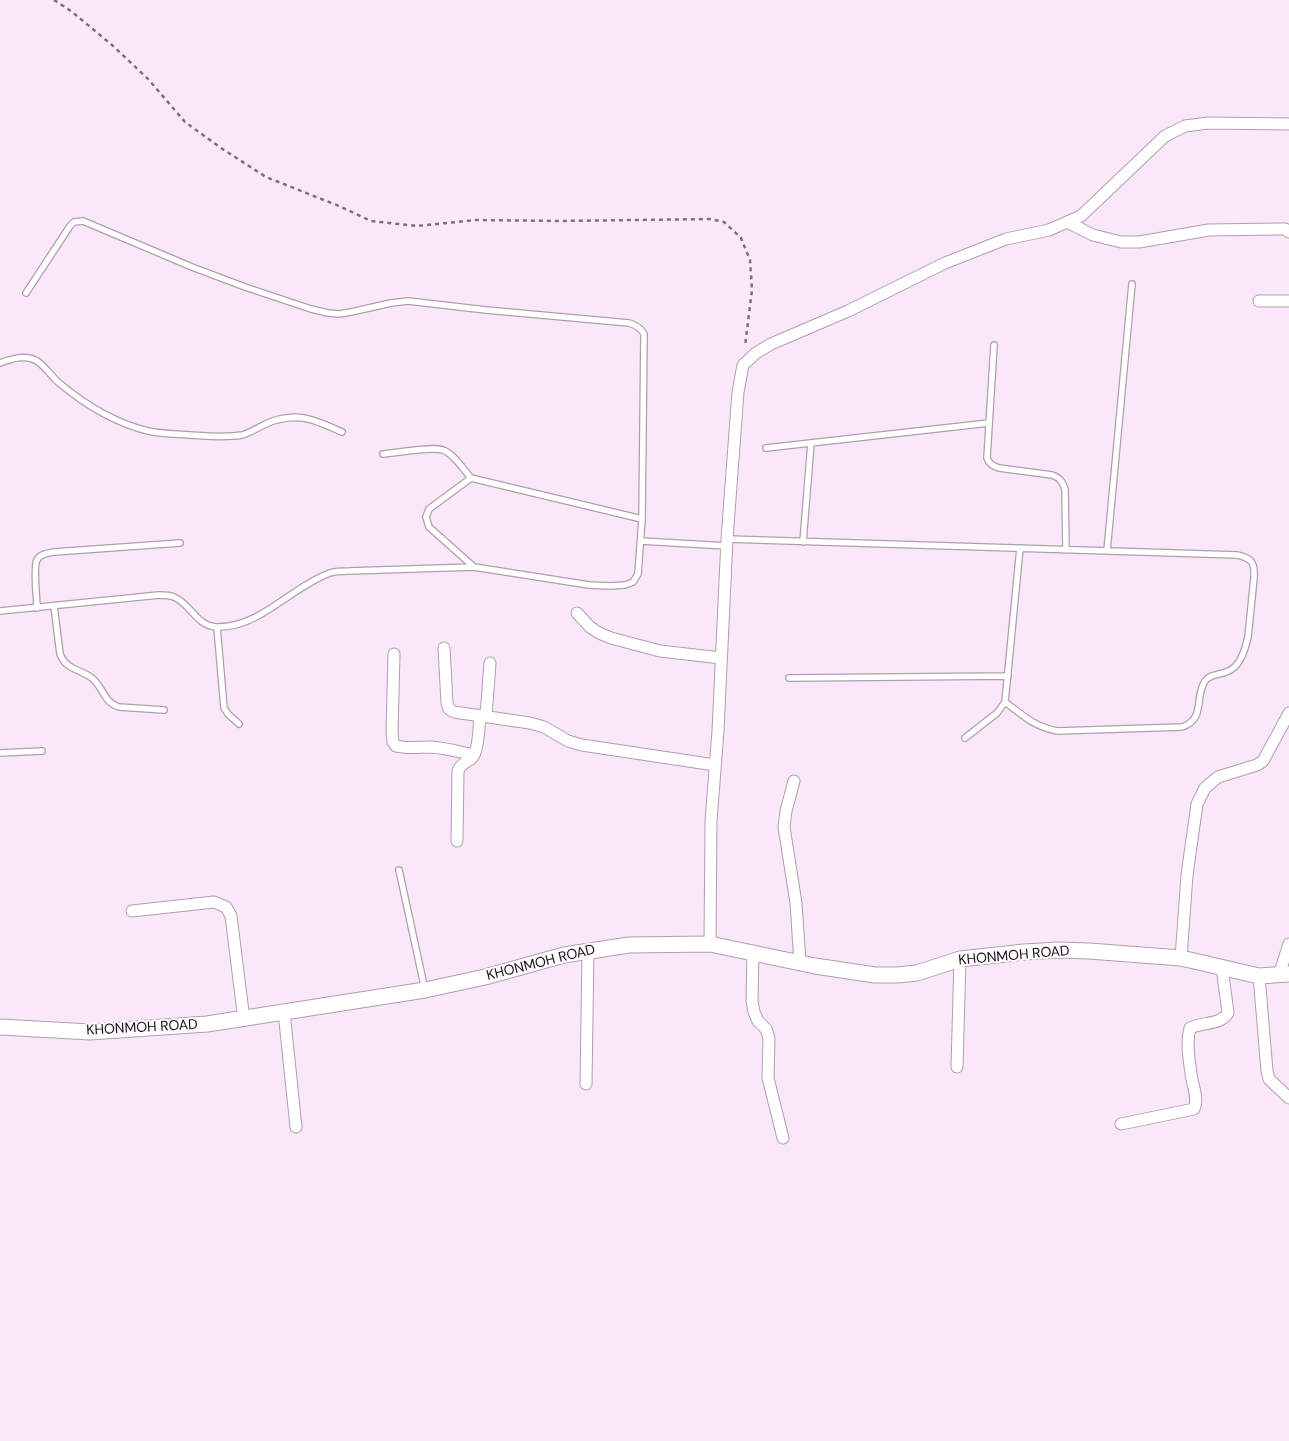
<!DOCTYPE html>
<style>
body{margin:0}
canvas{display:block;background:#fbe7fa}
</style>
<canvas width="1289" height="1441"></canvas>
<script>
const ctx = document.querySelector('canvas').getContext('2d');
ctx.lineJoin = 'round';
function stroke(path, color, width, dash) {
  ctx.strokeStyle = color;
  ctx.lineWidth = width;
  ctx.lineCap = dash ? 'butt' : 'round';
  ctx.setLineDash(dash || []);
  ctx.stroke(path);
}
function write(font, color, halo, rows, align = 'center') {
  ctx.font = font + ' "DM Sans",sans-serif';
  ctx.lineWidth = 4;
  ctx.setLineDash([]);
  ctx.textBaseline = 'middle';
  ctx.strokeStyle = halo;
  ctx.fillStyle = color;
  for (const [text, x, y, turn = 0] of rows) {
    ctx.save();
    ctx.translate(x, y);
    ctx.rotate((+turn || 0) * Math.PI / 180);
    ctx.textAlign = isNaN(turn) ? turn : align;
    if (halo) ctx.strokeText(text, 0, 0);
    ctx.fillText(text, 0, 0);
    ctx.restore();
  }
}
const lane = new Path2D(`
 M 26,293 L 70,226 L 74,222 L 83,221 L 192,267 L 245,287 L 311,309 L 328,313 L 339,314 L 351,312 L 391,303 L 408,301 L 486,310 L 629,323 C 636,325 641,328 644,334 L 642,519 L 638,574 L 633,582 L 625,585 L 610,586 L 589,585 L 474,567 L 429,527 L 426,517 L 429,509 L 471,478 C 463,469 454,454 443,450 C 431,446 397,453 383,454
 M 994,345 L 987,458 C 989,464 993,466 999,468 L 1052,475 C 1060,478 1062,481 1065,489 L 1066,550
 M 0,363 C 11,359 25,354 37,361 C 45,366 51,376 58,382 C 84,404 115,423 148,431 C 161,434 176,434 189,435 C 207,436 225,438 242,435 C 253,432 263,424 273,421 C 301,412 317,421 342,432
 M 766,448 L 989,423
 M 471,478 L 642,519
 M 727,539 L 1237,555 C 1252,558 1255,563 1254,578 L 1248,637 C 1245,650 1240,668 1226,672 C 1219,675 1210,674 1205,681 C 1194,697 1206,719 1182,727 L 1057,731 C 1033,726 1024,716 1005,702
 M 641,541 L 727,546
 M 803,542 L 811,443
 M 1107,551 L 1132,284
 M 54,606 L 60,654 C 66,670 80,669 92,678 C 104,688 103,702 119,707 L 164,710
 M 37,608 C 37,599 33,567 37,560 C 40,554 48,553 54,552 L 180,543
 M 0,611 L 159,595 C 164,595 169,595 174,597 C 191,604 196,626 217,627 C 260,628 291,587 330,573 C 336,571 343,571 349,571 L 474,567
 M 217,627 L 224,708 L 228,714 L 239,724
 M 789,678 L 1008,676
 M 965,738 L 997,713 L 1005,702 L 1020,548
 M 0,753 L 42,751
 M 399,870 L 425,990`);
const street = new Path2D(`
 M 1067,222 L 1093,235 L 1121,242 L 1139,242 L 1209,230 L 1278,229 L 1285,229 L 1289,232
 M 1259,301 L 1289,301
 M 577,613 L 590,627 L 599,633 L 611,638 L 660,651 L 721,658
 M 444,648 L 447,703 L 449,709 L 454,712 L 530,723 L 544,727 L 568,741 L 582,745 L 715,765
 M 394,654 L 392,732 L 393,742 L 396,746 C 407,749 419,747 431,747 C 446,748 460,752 474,755
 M 486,716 L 490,663
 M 794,781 L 786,811 L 784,827 L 796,903 L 800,963
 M 457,841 L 458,771 C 462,760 470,763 474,755 C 479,746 479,725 480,715
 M 132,911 L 214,902 L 226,907 L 231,916 L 244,1020
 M 710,944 L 711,821 L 718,731 L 727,539 L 738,392 L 743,365 L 756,353 L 771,344 L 848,311 L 945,263 L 1006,239 L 1049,230 L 1081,216 L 1165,136 L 1185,126 L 1208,123 L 1289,124
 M 753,953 L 752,1001 L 754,1012 L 758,1021 L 766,1029 L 769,1038 L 768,1078 L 783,1138
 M 1181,958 L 1187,875 L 1197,804 L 1205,788 L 1218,777 L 1257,765 L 1263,761 L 1289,713
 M 1279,975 L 1289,944
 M 1259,976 L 1267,1071 L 1269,1079 L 1289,1098
 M 284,1012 L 296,1127
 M 957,1067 L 960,959
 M 586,1084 L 588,950
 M 1121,1124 L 1194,1109 C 1199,1098 1192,1085 1191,1073 C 1189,1059 1186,1042 1190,1028 C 1202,1022 1221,1025 1228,1013 L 1222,967`);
const secondary = new Path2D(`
 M 0,1027 L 90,1032 L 207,1024 L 425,990 L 485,977 L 564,955 L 629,945 L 710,944 L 815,966 L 875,975 L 897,975 L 917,973 L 960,959 L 1024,952 L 1059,950 L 1089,951 L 1181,958 L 1259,976 L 1289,974`);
stroke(lane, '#b09eaf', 8);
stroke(street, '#b09eaf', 13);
stroke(secondary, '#b09eaf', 17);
stroke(new Path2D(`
 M 54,0 L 71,11 L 112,45 L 149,80 L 185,122 L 221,148 L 266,177 L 339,206 L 371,221 L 417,226 L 476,220 L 560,221 L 710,219 L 724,222 L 741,238 L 750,260 L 752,290 L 745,346`), '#7d707c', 2.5, [4, 4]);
stroke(lane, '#fff', 5.5);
stroke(street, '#fff', 11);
stroke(secondary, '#fff', 15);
write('14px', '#150f15', '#fefafe', [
 ["KHONMOH ROAD",1014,956,-5],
 ["KHONMOH ROAD",541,963,-14],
 ["KHONMOH ROAD",142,1028,-3]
]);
</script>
